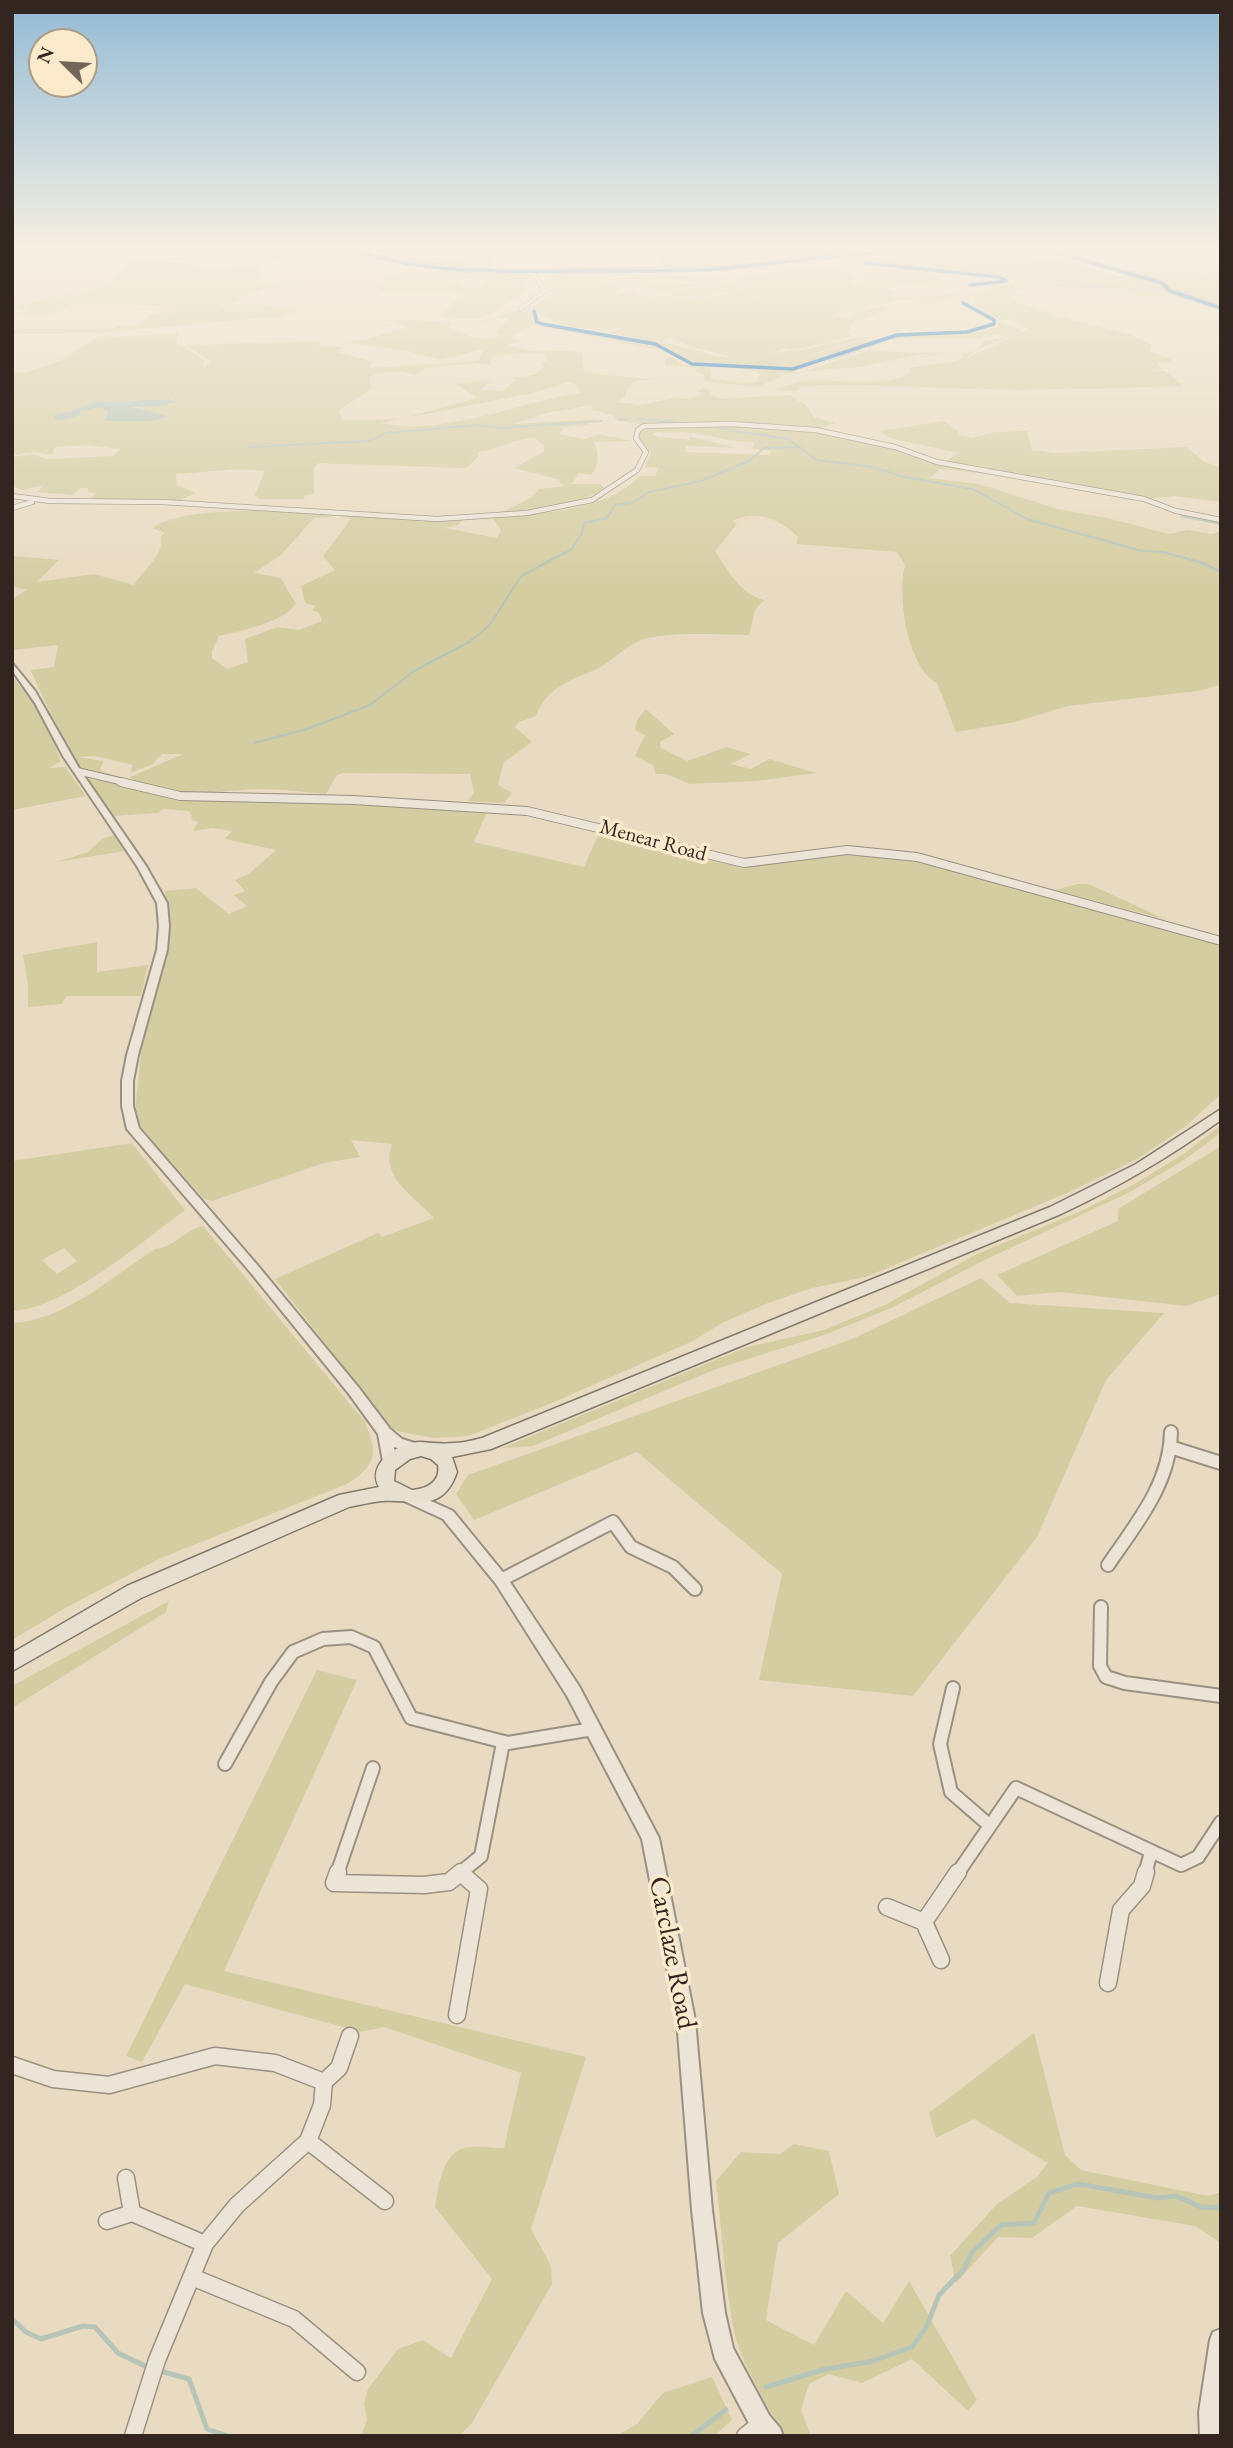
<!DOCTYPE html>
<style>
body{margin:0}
#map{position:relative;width:1233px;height:2448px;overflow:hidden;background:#e9dbc1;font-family:"EB Garamond",serif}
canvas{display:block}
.frame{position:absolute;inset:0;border:14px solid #332520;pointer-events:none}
.north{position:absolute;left:28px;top:28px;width:70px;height:70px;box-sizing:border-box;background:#fbebcc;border:2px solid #ab9c87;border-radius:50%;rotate:294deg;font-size:19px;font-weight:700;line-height:28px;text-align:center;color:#332520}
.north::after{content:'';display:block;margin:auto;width:24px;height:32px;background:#736558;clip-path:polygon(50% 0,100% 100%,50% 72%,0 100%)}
</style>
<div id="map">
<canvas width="1233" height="2448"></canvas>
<div class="frame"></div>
<div class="north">N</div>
</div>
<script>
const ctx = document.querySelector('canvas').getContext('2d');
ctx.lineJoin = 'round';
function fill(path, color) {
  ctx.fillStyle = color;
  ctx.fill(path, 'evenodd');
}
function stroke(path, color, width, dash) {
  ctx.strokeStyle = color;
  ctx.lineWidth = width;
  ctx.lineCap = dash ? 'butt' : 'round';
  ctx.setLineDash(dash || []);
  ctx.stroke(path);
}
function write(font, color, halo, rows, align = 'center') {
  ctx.font = font + ' "EB Garamond",serif';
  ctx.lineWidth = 7;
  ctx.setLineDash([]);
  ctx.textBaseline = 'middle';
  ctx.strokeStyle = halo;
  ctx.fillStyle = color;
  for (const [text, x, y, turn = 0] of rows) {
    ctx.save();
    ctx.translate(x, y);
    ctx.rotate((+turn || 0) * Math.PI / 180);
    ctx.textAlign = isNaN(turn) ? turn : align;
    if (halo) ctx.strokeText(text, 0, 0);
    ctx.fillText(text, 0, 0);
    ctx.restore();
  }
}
fill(new Path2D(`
 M 264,250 L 350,250 L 355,255 L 293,255 L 267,261 Z
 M 679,250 L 761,250 L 776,255 L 726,263 L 729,267 L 661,268 L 656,253 Z
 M 982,250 L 1001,252 L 1008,250 L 1015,253 L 1033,255 L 1032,258 L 1076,262 L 1121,277 L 1134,277 L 1120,271 L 1196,272 L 1221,275 L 1221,310 L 1172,296 L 1100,295 L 1130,295 L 1126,290 L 1032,286 L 1018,290 L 1011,299 L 1056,316 L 1132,335 L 1152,345 L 1149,351 L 1171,359 L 1169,362 L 1157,363 L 1162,369 L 1151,370 L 1165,371 L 1183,386 C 1113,388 1044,391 974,389 C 917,387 860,384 802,386 L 797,391 L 776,390 C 816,368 872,396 912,372 L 908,368 L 957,361 L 963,358 L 962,354 L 976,351 L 982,345 L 982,342 L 1007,337 L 997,334 L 978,338 L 892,339 L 903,336 L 981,332 L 996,327 L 999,322 L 1022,331 C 1005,340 978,346 967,358 L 1028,329 L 1011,319 L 1001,320 L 978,307 L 974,301 L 974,294 C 986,285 1006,290 1015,280 C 972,267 920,270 876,263 L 875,259 L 932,253 L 987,253 Z
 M 495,253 L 502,254 L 489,266 L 491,269 L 516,271 L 476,270 L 440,263 Z
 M 83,255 L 126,255 L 129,257 L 125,261 L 169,262 L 206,266 L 261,265 L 261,274 L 256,282 L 347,293 L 270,287 L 239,298 L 238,302 L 220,304 L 220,306 L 255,305 L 299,310 L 280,316 L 102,333 L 12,334 L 12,330 L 24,329 L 113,329 L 117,326 L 139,325 L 150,315 L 172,312 L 179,307 L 75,302 L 63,310 L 39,316 L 19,314 L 29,310 L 12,307 C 51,293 101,302 126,264 L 123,261 L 111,264 L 71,263 L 116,259 L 81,259 Z
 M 431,265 L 483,273 L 470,275 L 475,277 L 471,279 L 443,278 L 469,287 L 482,285 L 491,273 L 521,273 L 534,278 L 528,279 L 523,284 L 526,292 C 510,298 507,305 494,313 C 477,322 455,318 438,317 L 463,293 L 377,292 L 384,283 L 384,273 L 446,270 Z
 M 822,268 L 858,274 L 852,283 L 859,284 L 866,275 L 858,273 L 905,268 L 957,274 L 931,272 L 926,275 L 945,277 L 937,280 L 957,285 C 934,292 907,277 886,289 L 897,293 L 889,294 L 892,297 L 927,298 L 965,289 L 960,298 L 924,302 L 899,299 L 840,312 L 833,317 L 848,318 L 855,313 L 882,306 L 887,310 L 853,322 L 847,333 L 852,336 L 795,350 L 782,348 L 773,353 L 803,350 L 859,337 L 881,336 L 853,341 L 783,365 L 851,343 L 887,337 L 795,367 L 774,369 L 776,366 L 770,370 L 692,364 L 682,361 L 670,349 L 650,349 L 534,325 L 513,334 L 513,339 L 521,340 L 508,344 C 533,357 554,347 582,353 L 584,373 L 658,380 C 639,381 630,377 625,397 L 617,402 L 640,405 L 674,398 L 688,399 L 701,394 L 698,391 L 703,388 L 712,390 L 709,394 L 721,399 L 789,395 L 806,405 L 814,417 L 835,423 L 814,431 L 893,449 L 935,463 L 989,474 L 940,469 L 930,478 L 979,484 L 1057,509 L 1107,518 L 1169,534 L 1188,530 L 1211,534 L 1221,531 L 1221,685 L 1198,691 L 1068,706 L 1015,722 L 956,732 L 937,683 C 907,668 897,595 905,565 L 897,552 L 797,544 L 798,537 C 780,519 756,509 732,521 L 737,524 L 715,551 C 728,571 740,594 764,600 L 755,610 L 749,635 C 720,635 662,630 637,642 C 622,649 611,662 597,669 C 568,682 548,686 536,716 L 519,722 L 515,727 L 532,742 L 504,762 L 498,785 L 512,793 L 504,803 L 468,801 L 474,793 L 470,774 L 344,773 L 337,775 L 326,794 C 304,792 281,789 259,789 C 225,790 157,802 130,777 L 183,754 L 162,754 L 153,764 L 130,773 L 133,765 L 95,756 L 77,757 L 103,761 L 100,770 L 116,776 C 107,778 88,773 80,767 C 74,762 33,678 31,670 L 54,667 L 58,645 L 12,650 L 12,599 L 27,590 L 12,586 L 12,556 L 59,560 L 37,582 L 94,574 L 134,585 C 144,569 164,555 161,537 L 165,533 L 152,528 C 189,504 280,512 324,513 L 334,517 L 314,518 L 281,555 L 254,573 C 292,580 275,573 296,603 C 286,622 240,631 219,636 L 212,651 L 212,658 L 227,669 L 248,662 L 245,639 L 278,627 L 299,630 L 322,621 L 319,613 L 312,610 L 316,606 L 305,603 L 301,586 L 335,570 L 323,556 L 351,519 L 334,515 L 464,519 L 458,525 L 445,528 L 497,538 L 501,530 L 492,517 C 538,514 607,511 640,476 L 655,476 L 659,468 L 645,467 L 651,452 L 639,438 L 640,432 L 646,426 L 614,419 L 615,416 L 592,410 L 591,405 L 547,413 L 514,424 L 595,419 L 587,425 L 565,427 L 559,434 L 585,439 L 599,434 L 631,441 L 594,442 C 599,453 600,465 591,475 L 579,473 L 571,484 L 601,484 L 604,488 C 572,510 527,512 490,514 L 507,510 L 532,497 L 539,489 L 565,486 L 559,482 L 561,480 L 515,468 L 544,451 L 544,446 L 535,438 C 510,439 500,450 478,452 L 478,457 L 466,468 L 318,463 L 314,469 L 314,494 L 305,495 L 304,499 L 258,499 L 255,495 L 265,471 L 240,469 L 176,474 L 177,485 L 195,493 L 176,502 L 89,501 L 96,493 L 88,492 L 88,488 L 81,488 L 73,495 L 37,492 L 45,485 L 22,490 L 12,486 L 12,457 L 33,454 L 46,459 L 113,456 L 120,449 L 87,445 L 55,447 L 52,455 L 35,452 L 12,455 L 12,372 L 24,373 L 60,361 L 97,338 L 179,333 L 176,340 L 178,344 L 205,360 L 203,368 L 210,361 L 185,345 L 320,341 L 319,346 L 344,347 L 336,352 L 372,361 L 370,368 L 470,362 L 479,360 L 483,351 L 479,350 L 442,360 L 406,351 L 344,342 L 362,340 L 410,327 L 384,319 L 452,322 L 448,326 C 461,335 484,343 499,336 L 496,332 L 509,318 L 493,319 L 496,323 L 490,320 L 479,321 L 487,323 L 474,321 L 490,319 L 508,311 L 534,311 L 537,322 L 542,324 L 655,344 L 672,344 L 716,356 L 732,357 L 689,346 L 670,337 L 660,344 L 610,333 L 620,328 L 599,331 L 558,324 L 542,316 L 535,309 L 527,307 L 536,305 L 551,293 L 544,283 L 551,276 L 567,274 L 623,272 L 730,280 L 676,282 L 623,278 L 628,277 C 620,273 612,276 604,281 L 619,285 L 620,290 L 608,296 L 634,290 L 635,295 C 674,300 709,301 746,288 L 681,298 L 665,292 L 734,282 L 747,288 L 758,285 L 736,281 L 737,279 L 769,272 ZM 524,353 L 546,353 L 544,356 L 547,360 L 542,363 L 544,367 L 534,375 L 513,378 L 516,380 L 503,391 L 481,390 L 490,382 L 487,381 L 456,384 L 477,398 L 401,419 L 342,420 L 339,410 L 371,389 L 370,377 C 385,370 400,370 416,375 L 426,368 L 475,363 L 492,365 L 490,362 L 493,356 ZM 569,382 L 577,385 L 580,393 C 516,403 446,436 380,423 L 533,393 ZM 169,399 L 175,400 L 174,404 L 131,408 L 167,416 L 104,418 L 108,412 L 100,407 L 79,412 L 82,415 L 74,417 L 62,411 L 79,410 L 97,402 ZM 657,432 C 670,434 680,431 692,433 C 715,436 731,442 755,442 L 752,449 L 772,451 L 769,455 L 685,452 L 686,446 L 737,448 L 689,436 L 690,440 L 659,437 L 653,434 Z
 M 623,281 L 710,284 L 658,292 L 614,282 Z
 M 870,350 L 877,351 L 951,354 L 918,355 L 859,367 L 806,371 Z
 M 665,358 L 673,358 L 682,364 L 710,368 L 711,379 L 740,383 L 756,382 L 760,375 L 756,371 L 733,368 L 792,371 L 800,373 L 778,373 L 782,376 L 772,379 L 775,380 L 757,387 L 704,381 L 704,374 L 696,372 L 696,368 L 665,365 Z
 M 944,421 L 958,431 L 958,435 L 972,438 L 995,432 L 1027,431 L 1032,450 L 1055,453 L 1186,447 L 1205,462 L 1221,468 L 1221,502 L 1174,496 L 1149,499 L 944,462 L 958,453 L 890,438 L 879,431 Z
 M 12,676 L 43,715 L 61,761 L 49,768 L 65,767 L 86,796 L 12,810 Z
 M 646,709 L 674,734 L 660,742 L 661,748 L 687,761 L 727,747 L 750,754 L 731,764 L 751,769 L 769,759 L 816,773 L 756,781 L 690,784 L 666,774 L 656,774 L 653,765 L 635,756 L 645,735 L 635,730 L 637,720 Z
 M 87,778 L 179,798 L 267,799 L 487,812 L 474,842 L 584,867 L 600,831 L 716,862 L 741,866 L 847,853 L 902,859 L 957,871 L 1221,945 L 1221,1094 L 1186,1126 L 1139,1158 L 1072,1191 L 866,1277 L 812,1288 L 768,1303 L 722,1323 L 693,1341 L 552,1403 L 468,1436 L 433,1438 L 392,1430 L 275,1279 L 378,1233 L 382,1237 L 434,1218 C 415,1196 380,1179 392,1144 L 351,1140 L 360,1157 L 324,1163 L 212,1201 L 203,1198 L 139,1125 L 135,1111 L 143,1035 L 165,953 L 169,919 L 165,891 L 196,888 L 229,914 L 247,906 L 234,895 L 245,891 L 235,880 L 249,874 L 276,850 L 225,839 L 232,831 L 213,828 L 193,831 L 198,822 L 191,819 L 192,816 L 188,811 L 163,809 L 158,813 L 114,816 Z
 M 114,835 L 125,851 L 57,862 L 88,852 L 102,839 Z
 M 1077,884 L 1089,884 L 1167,920 L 1056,890 Z
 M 97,942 L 97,972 L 148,965 L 141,996 L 66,996 L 62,1004 L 28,1007 L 28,985 L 23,955 Z
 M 1221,1125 L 1221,1133 L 1181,1162 L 1128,1193 L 987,1259 L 889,1309 L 824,1335 L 716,1369 L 533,1446 L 502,1448 L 747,1347 L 824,1330 L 885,1305 L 977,1254 L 1081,1211 L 1131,1186 L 1185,1153 Z
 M 132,1143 L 185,1210 C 144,1240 63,1310 12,1311 L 12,1161 ZM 64,1248 L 77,1261 L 57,1274 L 42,1260 Z
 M 1221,1146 L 1221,1294 L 1186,1306 L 1060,1292 L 1017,1296 L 997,1275 L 1118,1221 L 1118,1209 Z
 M 203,1226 L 365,1422 C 378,1453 377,1465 347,1484 L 161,1558 L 67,1607 L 12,1640 L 12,1323 C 64,1321 113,1276 155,1249 C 176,1247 182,1231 203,1226 Z
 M 981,1278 L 1010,1303 L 1164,1313 L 1106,1380 L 1037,1537 L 913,1696 L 759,1680 L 782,1574 L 637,1452 L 474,1520 L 456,1494 L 468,1475 L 852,1339 Z
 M 169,1601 L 166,1612 L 12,1708 L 12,1686 Z
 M 317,1670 L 357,1680 L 224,1971 L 586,2057 L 531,2229 L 551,2266 L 552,2284 L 472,2423 L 459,2436 L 361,2436 L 367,2420 L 364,2403 L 368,2389 L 398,2349 L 423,2340 L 451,2358 L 492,2279 L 435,2207 C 439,2187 441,2155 464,2148 C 475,2145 492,2148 504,2148 L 521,2073 L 384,2027 L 361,2032 L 185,1984 L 142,2062 L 126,2056 Z
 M 1034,2033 L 1065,2155 L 1081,2170 L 1208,2196 L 1221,2192 L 1221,2243 L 1195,2226 L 1077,2206 L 1032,2238 L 998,2237 L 956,2283 L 950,2256 L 997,2204 L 1037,2177 L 1048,2163 L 974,2119 L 936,2138 L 929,2113 Z
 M 794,2144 L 829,2151 L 839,2194 L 778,2243 L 766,2320 L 814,2345 L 846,2291 L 883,2323 L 909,2281 L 977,2400 L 968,2411 L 912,2359 L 862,2383 L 829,2374 L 809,2384 L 801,2410 L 811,2436 L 787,2436 C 770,2416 739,2357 734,2331 C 724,2282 722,2230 716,2181 L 741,2152 L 780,2154 Z
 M 712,2377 L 732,2420 L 714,2436 L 616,2436 L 637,2424 L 663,2393 Z`), '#d4cda2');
fill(new Path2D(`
 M 169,399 L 177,402 L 162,406 L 132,407 L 168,416 L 152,421 L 104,421 L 108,412 L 100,407 L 80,412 L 82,415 L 63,420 L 54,419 L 53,416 L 97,402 Z`), '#b7c5b9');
stroke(new Path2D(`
 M 1034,284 L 1221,293
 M 755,303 L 761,302
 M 892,339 L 921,334
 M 868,347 L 885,341
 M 830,360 L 861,349
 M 638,419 L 686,423
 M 618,420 L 630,419
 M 704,426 L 788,439 L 817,460 L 873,467 L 904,477 L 973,489 L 1027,519 L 1142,551 L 1163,552 L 1203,563 L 1221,572
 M 249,447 L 369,441 L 386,433 L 478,425 L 501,428 L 602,421
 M 1181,516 L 1221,524
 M 254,743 L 307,729 L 370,705 L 414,671 L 469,642 L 489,626 L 521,576 L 572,549 L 582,533 L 584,523 L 607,518 L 615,505 L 632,503 L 649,492 L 701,481 L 749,461 L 764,448 L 800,447`), '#b7c5b9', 2);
stroke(new Path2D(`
 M 12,2319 L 26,2332 L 41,2339 L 83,2326 L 95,2327 L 118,2353 L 149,2368
 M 160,2371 L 189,2379 L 207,2429 L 228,2436
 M 766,2387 L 822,2370 L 873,2361 L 912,2347 L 926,2328 L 939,2295 L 964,2269 L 972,2252 L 1001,2225 L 1034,2223 L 1049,2193 L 1078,2184 L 1158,2198 L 1176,2196 L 1201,2207 L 1221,2208
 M 691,2436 L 726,2410`), '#b7c5b9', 5);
const minorFar5 = new Path2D(`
 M 355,250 L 374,257 L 475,271 L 515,272 L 728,268 L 822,256 L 904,250
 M 394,250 L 413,253 L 407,261
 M 1048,250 L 1162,283 L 1170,291 L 1221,308
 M 440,261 L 505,250
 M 520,309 L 545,291 L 536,277 L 528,272`);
const minorFar4 = new Path2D(`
 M 12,496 L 50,501 L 163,502 L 437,519 L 527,513 L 592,500 L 637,470 L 646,452 L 636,438 L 638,430 L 644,426 L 732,424 L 816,430 L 895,447 L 937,462 L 1144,499 L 1176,511 L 1221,520
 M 12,508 L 32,502`);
const minorFar3 = new Path2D(`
 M 77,771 L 128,783`);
const minorFar2 = new Path2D(`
 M 121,782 L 180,796 L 354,800 L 527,811 L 744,863 L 847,850 L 917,857 L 1221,941`);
const minorFar1 = new Path2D(`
 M 1173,1448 L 1221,1463
 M 1108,1565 C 1136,1524 1170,1484 1171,1432
 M 501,1580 L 613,1522 L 631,1547 L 673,1567 L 695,1589
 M 1101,1607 L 1100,1666 L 1106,1677 L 1125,1683 L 1221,1696
 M 953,1688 L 940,1744 L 951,1792 L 989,1825
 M 225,1764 L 271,1682 L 293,1652 L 323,1639 L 351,1637 L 374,1647 L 411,1718 L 508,1743 L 593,1729
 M 337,1874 L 373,1768
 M 459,1874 L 481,1856 L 503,1743
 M 957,1874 L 1016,1788 L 1181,1865 L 1198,1857 L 1221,1822
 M 1145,1874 L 1151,1852`);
const minor = new Path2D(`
 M 338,1872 L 334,1883 L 424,1885 L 449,1882 L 461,1872
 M 887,1907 L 924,1922
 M 941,1960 L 924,1922 L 958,1872
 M 1108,1983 L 1121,1910 L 1142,1886 L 1146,1872
 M 457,2015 L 479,1889 L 462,1874
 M 12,2065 L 53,2079 L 109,2085 L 215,2056 L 275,2063 L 324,2082
 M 308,2141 L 385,2201
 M 132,2213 L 205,2244
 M 107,2221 L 132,2213 L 126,2178
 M 192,2277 L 294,2319 L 357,2372
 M 133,2436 L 157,2360 L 205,2244 L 237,2205 L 308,2141 L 322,2105 L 324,2082 L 339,2068 L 350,2036
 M 745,2436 L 760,2424`);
const tertiary = new Path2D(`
 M 12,663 L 35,691 L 80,770 L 146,866 L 167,903 L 169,926 L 167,950 L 138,1055 L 133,1081 L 133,1106 L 139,1128 L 259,1267 L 359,1388 L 390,1429 L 402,1439 L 421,1445 L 423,1449 L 421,1453 L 416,1454 L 394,1447 L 396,1463 L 394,1467 L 389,1468 L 384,1467 L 378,1434 L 349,1394 L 251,1273 L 127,1129 L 122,1106 L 122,1081 L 127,1055 L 157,950 L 159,926 L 157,903 L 137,866 L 63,756 L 35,703 L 12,670 Z
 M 409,1491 L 453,1511 L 506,1576 L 579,1686 L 659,1838 L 695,2020 L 712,2210 L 725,2313 L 733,2348 L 769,2415 L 780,2428 L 783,2436 L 757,2436 L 753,2431 L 715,2359 L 703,2313 L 692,2210 L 677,2020 L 642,1839 L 567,1696 L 496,1584 L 443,1519 L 404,1501 L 402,1497 L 404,1493 Z
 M 1221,2329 L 1221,2436 L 1200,2436 L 1199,2412 L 1210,2340 L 1213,2332 Z`);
const trunk = new Path2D(`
 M 1221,1109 L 1221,1120 C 1170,1157 1118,1187 1061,1214 L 491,1449 L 452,1457 L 457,1472 C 442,1514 416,1499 382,1501 C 371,1502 360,1505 349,1507 L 141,1598 L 12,1671 L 12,1653 L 127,1586 L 339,1495 L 379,1487 C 366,1464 398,1442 421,1442 C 431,1443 443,1444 454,1443 C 463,1443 473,1440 482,1438 L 1050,1207 L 1136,1164 ZM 421,1456 L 431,1459 L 438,1465 C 441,1482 426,1489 412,1490 L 394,1481 L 395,1470 L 410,1459 Z`);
stroke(minorFar5, '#9a9182', 5);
stroke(minorFar4, '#9a9182', 6);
stroke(minorFar3, '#9a9182', 8);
stroke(minorFar2, '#9a9182', 10);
stroke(minorFar1, '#9a9182', 16);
stroke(minor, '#9a9182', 19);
stroke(tertiary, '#9a9182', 4);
stroke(trunk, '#82796c', 3);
stroke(minorFar5, '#ece4d7', 3.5);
stroke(minorFar4, '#ece4d7', 4.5);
stroke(minorFar3, '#ece4d7', 6);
stroke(minorFar2, '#ece4d7', 8);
stroke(minorFar1, '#ece4d7', 12);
stroke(minor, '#ece4d7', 16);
fill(tertiary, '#ece4d7');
fill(trunk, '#e7e0d1');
stroke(new Path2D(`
 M 355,250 C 417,273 504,272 570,271 C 623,270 677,273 730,268 C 788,262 846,254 904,250
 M 1048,250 L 1162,283 L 1170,291 L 1221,308
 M 865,263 L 999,277 L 1007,281 L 970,285
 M 534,311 L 537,322 L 542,324 L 655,344 L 692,364 L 793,369 L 897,335 L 967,332 L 994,324 L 994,320 L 963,303`), '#0065bd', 3.5);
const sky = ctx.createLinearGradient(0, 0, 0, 592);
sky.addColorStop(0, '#94bbd5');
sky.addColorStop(0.42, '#f5efe3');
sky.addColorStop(1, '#f5efe300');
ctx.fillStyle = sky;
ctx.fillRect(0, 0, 1233, 592);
write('21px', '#332520', '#fbebcc', [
 ["Menear Road",653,841,15]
]);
write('28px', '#332520', '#fbebcc', [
 ["Carclaze Road",672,1953,79]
]);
</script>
